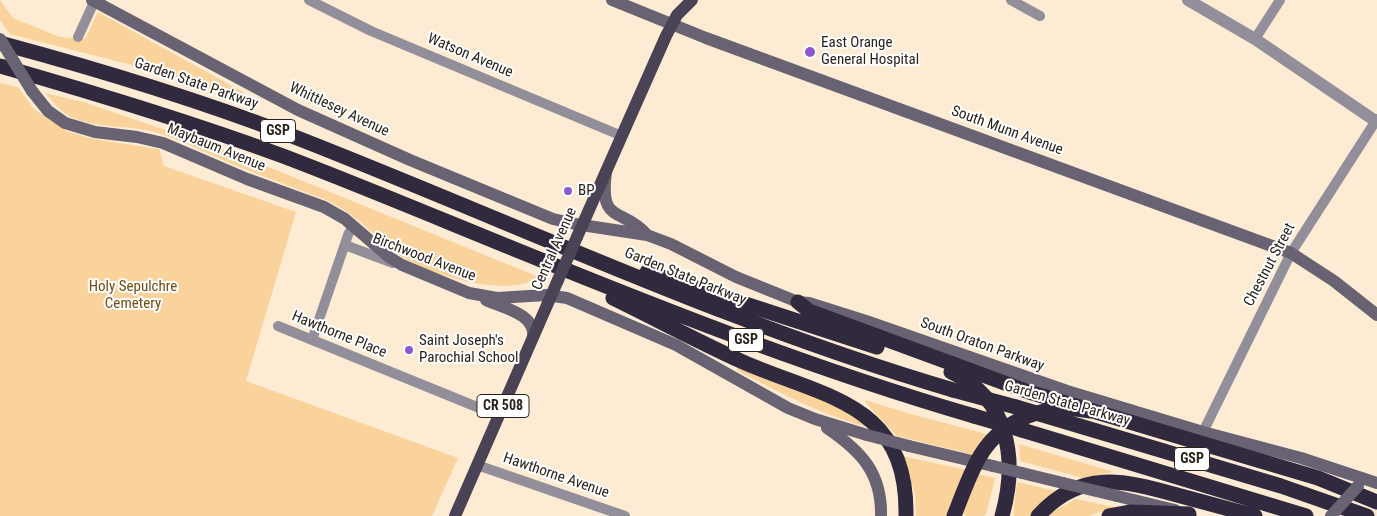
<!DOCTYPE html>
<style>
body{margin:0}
canvas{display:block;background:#fdecd3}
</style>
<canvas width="1377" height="516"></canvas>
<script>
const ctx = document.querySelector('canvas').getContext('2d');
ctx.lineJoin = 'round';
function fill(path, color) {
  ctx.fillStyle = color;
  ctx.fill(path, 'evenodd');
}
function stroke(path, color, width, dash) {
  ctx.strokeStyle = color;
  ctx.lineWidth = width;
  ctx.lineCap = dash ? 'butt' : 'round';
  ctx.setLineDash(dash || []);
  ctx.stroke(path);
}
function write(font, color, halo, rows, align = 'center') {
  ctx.font = font + ' "Roboto Condensed",sans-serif';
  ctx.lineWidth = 4;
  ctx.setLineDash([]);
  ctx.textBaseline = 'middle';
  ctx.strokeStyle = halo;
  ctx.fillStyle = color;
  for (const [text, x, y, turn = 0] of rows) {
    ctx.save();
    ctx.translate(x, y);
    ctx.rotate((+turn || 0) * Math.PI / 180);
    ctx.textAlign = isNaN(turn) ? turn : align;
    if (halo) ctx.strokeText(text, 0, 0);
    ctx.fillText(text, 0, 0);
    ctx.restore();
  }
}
fill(new Path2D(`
 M 0,0 L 13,18 L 60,37 L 85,39 L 98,12 L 243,92 L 250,104 L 163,73 L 10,34 L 0,20 Z
 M 0,83 L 18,87 L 34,109 L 66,131 L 94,139 L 159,149 L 164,166 L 296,212 L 246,381 L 458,458 L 432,516 L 0,516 Z
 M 45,93 L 83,102 L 234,153 L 539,277 C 509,299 428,275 399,255 C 377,239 359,217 334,204 C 324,198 313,195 302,191 C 281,183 260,175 239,167 C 212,156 186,142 158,133 C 130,124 91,130 66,114 C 58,109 52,100 45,93 Z
 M 739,367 L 841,407 L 871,428 C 824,416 780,393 736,370 Z
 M 865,400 L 907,413 L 990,435 L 975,455 L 897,436 L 866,403 Z
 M 1019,444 L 1114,472 L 1083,478 L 1020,461 Z
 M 902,456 L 967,470 L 949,516 L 916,516 L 915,493 Z
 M 977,474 L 995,478 L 986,514 L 984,516 L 965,516 L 963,512 Z
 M 1017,482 L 1061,492 L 1033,516 L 1013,516 Z
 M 1076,499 L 1114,507 L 1089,516 L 1048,516 L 1052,512 Z`), '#f9d39b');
stroke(new Path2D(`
 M 309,0 L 371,31 L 622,136
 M 1011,0 L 1040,16
 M 78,37 L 95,0
 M 1255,39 L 1280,0
 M 345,245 L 393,263
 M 278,326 L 499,416
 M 312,340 L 348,235 L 353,225
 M 1203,432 L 1291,253 L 1377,119
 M 477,465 L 625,516`), '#938f9a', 10);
stroke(new Path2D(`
 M 1188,0 L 1255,39 L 1377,122`), '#938f9a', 12);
stroke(new Path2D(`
 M 92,0 L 298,110 L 410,160 L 553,219 L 575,224 L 647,235 L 671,244 L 736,277 L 798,302 L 809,303 L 866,321 L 1067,391 L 1203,432 L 1301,458 L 1377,483
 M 612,0 L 706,38 L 1291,253 L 1334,281 L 1377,315
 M 32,91 L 48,111 L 65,123 L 95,132 L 137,137 L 163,143 L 247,179 L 324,207 L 345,219 L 389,257 L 402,265 L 469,293 L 497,298 L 546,295 L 567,298 L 676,345 L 788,408 L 815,419 L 867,435
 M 606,172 C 599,226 622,206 647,235
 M 486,300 C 503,308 536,314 533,337
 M 827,428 C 861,451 882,473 881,516
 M 909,446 L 993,466
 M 1022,473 L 1063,483
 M 1117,496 L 1175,510`), '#686272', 12);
stroke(new Path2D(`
 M 577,237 L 666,36 L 677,15 L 692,0
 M 455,516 L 558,280`), '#4a4356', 12);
stroke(new Path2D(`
 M 0,43 C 97,69 193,98 287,134 C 509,220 724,323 953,390
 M 0,66 C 95,93 190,122 283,156 C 362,186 440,219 519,251 C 669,312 819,371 974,416
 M 647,272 L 877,347
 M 613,298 C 656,319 699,342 743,362 C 825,398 908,402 906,516
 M 798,302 L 809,311 L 1029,392 L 1318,478 L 1377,502
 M 951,372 C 1009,398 1018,460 1002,516
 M 1016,407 L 1281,486 L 1367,516
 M 1022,430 L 1306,516
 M 1038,516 C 1081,469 1123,480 1177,495 C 1203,502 1229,509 1255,516
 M 1109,516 L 1131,512 L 1189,514`), '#312a3e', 15);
stroke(new Path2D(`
 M 0,39 L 32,91
 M 867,435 L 909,446
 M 993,466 L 1022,473
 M 1063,483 L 1117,496
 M 1331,516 L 1358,486`), '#686272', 12);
stroke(new Path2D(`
 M 558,280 L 577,237`), '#4a4356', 12);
stroke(new Path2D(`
 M 953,390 L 1016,407
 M 974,416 L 1022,430
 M 954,516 C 962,496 969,475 980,456 C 1003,418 1047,403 1089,411`), '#312a3e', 15);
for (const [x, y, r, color] of [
 [810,52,6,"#8c58d0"],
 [568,191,5,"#8c58d0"],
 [409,350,5,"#8c58d0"]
]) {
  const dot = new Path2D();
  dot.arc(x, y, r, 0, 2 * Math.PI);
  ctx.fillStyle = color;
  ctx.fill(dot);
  stroke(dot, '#fff', 2);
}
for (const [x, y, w] of [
 [278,131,35],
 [746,340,35],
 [503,406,52],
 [1192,459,35]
]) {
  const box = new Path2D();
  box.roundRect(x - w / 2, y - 11.5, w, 23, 4);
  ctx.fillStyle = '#fff';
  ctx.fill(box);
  stroke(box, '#2a231a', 1);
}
write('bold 14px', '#2a231a', null, [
 ["GSP",278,131],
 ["GSP",746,340],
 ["CR 508",503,406],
 ["GSP",1192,459]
]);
write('15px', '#2a231a', '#fff', [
 ["East Orange",821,43],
 ["General Hospital",821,60],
 ["BP",578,191],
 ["Saint Joseph's",419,341],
 ["Parochial School",419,358]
], 'left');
write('15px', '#2a231a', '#fff', [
 ["Watson Avenue",470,56,23],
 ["Garden State Parkway",196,84,19],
 ["Whittlesey Avenue",339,110,25],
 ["South Munn Avenue",1007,131,20],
 ["Maybaum Avenue",216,148,22],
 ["Central Avenue",555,249,-66],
 ["Birchwood Avenue",424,258,21],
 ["Chestnut Street",1270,265,-62],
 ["Garden State Parkway",685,277,22],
 ["Hawthorne Place",339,335,22],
 ["South Oraton Parkway",982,345,20],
 ["Garden State Parkway",1067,404,16],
 ["Hawthorne Avenue",556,476,19]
]);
write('15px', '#6f4e12', '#fff', [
 ["Holy Sepulchre",133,287],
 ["Cemetery",133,304]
]);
</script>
